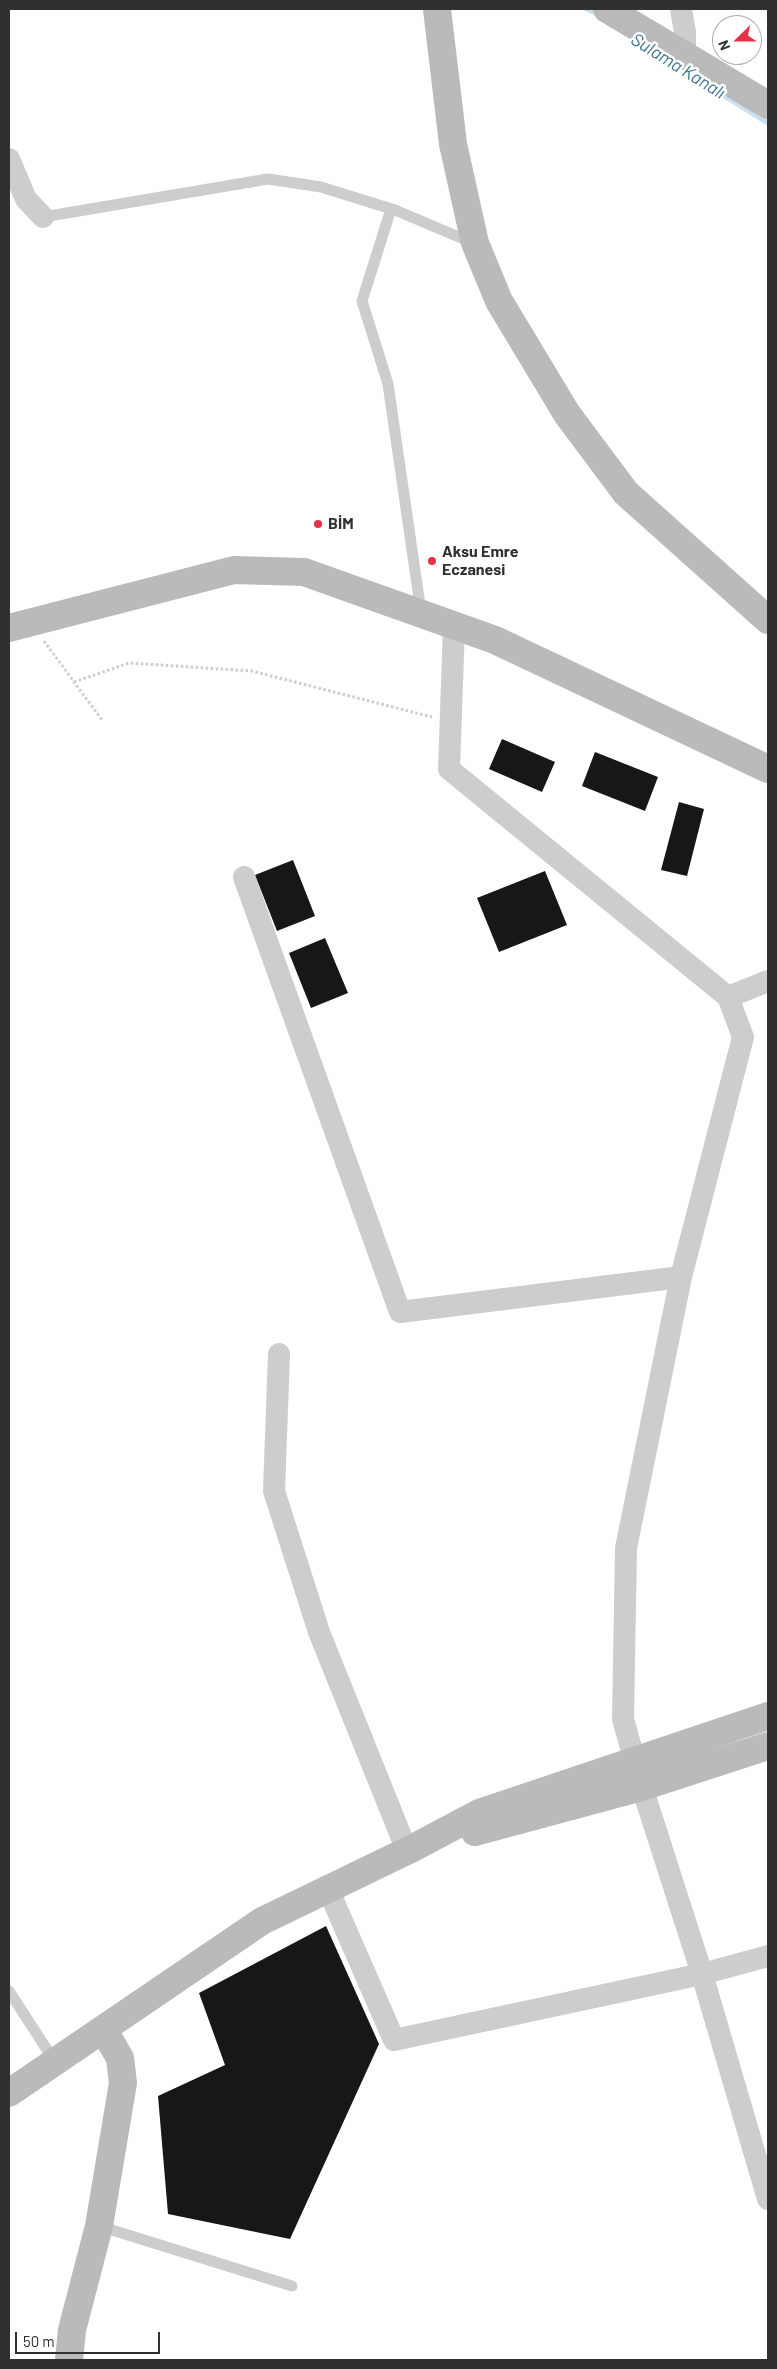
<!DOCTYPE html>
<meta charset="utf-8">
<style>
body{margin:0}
#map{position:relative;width:777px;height:2369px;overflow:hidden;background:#fff;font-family:Barlow,sans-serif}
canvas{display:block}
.frame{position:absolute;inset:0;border:10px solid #303030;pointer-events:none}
.north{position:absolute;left:712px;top:15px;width:50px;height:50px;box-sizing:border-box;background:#fff;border:1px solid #acacac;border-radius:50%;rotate:248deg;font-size:14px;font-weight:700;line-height:20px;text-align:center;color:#303030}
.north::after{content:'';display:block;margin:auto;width:18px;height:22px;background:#e73147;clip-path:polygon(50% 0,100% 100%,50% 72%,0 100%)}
.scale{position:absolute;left:15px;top:2332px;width:145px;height:22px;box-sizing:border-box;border:2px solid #303030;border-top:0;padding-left:6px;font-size:15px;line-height:18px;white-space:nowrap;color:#303030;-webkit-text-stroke:4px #fff;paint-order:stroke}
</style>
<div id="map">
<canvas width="777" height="2369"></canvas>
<div class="frame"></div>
<div class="north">N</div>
<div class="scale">50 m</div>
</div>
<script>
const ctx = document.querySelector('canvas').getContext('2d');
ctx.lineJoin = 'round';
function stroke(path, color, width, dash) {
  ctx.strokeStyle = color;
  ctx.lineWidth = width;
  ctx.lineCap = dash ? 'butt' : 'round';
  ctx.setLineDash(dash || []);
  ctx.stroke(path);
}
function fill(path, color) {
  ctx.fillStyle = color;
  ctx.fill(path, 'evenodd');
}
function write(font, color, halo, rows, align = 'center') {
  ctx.font = font + ' Barlow,sans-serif';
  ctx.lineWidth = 5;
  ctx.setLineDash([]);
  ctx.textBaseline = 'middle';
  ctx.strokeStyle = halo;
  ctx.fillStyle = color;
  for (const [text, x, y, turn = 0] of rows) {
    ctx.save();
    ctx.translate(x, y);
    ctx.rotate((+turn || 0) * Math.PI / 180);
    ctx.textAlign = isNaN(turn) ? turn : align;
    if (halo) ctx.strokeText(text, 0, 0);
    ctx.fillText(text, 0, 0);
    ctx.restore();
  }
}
stroke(new Path2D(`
 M 587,9 L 599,14
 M 688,73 L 768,123`), '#cae1ed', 5.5);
fill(new Path2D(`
 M 502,739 L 555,762 L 542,792 L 489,769 Z
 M 595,752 L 658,777 L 645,811 L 582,786 Z
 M 679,802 L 704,809 L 687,876 L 661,870 Z
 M 293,860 L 315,916 L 277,931 L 255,875 Z
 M 545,871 L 567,925 L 499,952 L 477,898 Z
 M 325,938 L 348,993 L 311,1008 L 289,953 Z
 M 326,1926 L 379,2044 L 290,2239 L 168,2214 L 158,2096 L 225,2065 L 199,1993 Z`), '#171717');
stroke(new Path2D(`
 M 44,641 L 102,720
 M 74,682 L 129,663 L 252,671 L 432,717`), '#cdcdcd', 3, [2.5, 2.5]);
stroke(new Path2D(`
 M 391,209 L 362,301 L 388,384 L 421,612
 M 43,217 L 268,179 L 321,187 L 395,210 L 473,243
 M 9,1991 L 55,2062
 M 99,2226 L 292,2286`), '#cdcdcd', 11);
stroke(new Path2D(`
 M 681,9 L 685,32 L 685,55
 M 9,159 L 26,199 L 43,217
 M 454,626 L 449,769 L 728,997 L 768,981
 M 244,877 L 400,1312 L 681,1277
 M 728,997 L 743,1037 L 681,1277 L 626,1548 L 623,1719 L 642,1787 L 702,1974 L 768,2199
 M 279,1354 L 274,1491 L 319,1632 L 407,1851
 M 328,1889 L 394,2040 L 702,1974 L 768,1956`), '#cdcdcd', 22);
stroke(new Path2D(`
 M 437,9 L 453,144 L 475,243 L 499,301 L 567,414 L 626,493 L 768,620
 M 607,9 L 768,105
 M 9,628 L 234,570 L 304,572 L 495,640 L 768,769
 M 475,1832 L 642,1787 L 768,1746
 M 9,2093 L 262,1921 L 413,1848 L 479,1813 L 768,1716
 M 69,2360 L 72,2330 L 99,2226 L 123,2083 L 120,2058 L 103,2029`), '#bababa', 28);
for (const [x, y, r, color] of [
 [318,524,5,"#e73147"],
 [432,561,5,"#e73147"]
]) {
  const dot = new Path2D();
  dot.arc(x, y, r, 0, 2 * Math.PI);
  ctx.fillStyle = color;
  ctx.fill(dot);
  stroke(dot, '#fff', 2);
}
write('bold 16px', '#303030', '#fff', [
 ["BİM",328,524],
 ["Aksu Emre",442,552],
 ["Eczanesi",442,570]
], 'left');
write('italic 18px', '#3c7593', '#fff', [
 ["Sulama Kanalı",678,66,32]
]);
</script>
